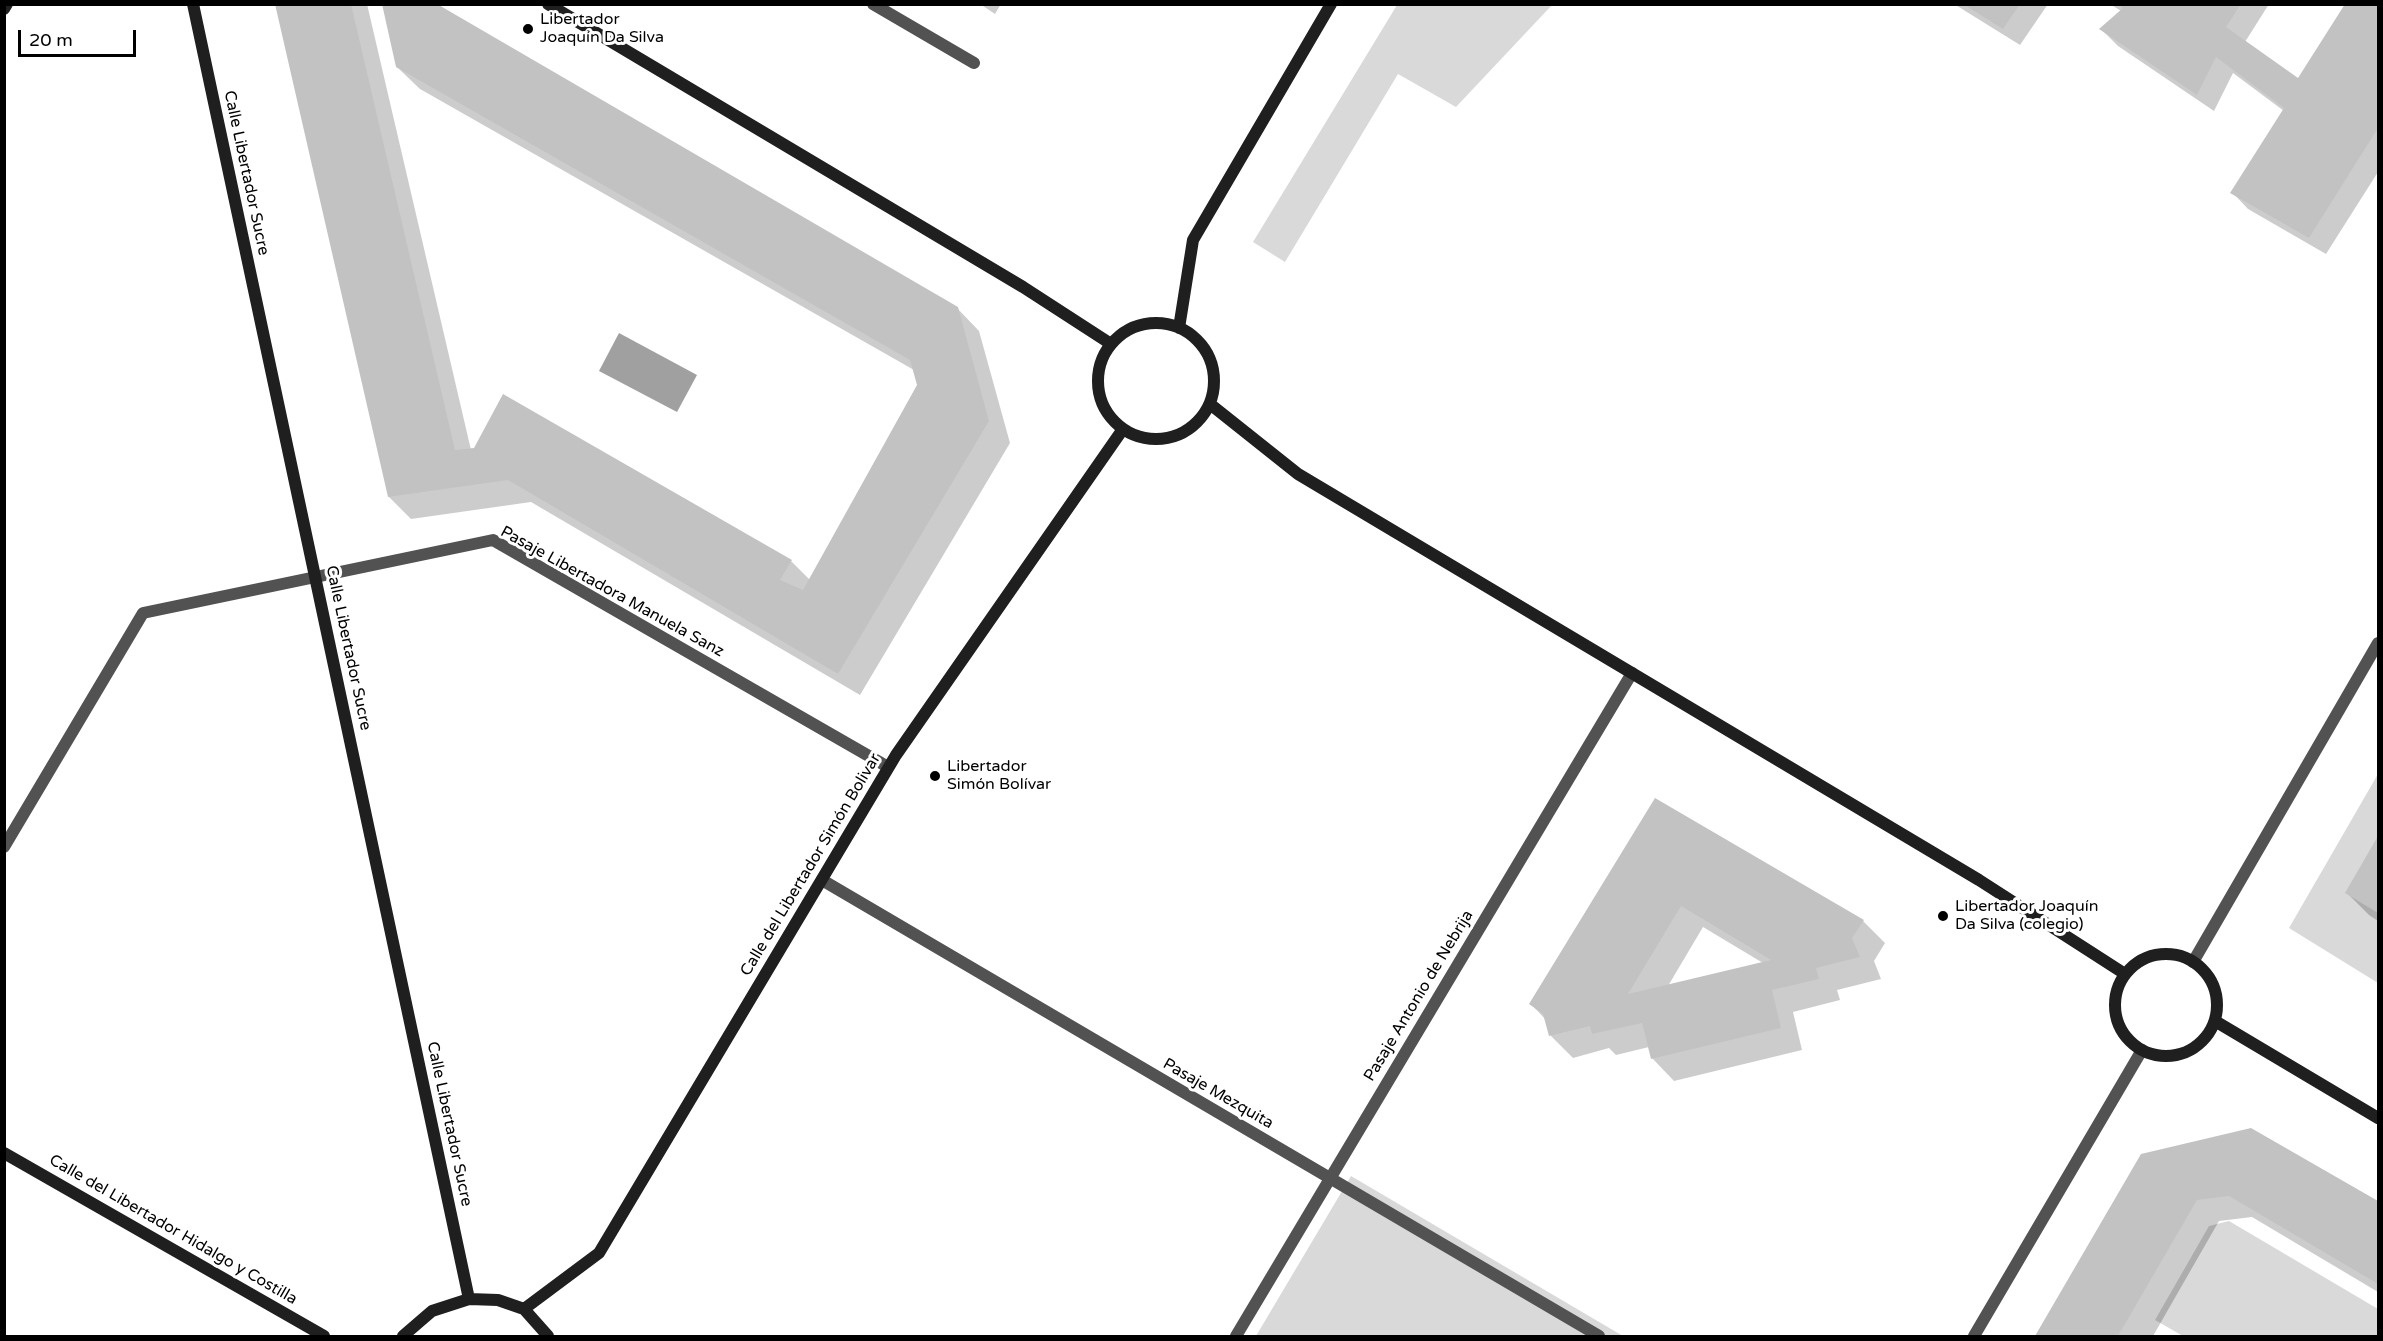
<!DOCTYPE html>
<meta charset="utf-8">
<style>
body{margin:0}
#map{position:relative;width:2383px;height:1341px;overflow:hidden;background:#fff;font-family:"Varela Round",sans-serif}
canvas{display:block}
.frame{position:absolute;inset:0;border:6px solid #000;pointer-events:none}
.scale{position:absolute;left:18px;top:30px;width:118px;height:27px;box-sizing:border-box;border:3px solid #000;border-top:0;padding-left:8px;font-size:18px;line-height:21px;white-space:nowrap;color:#000;-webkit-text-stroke:4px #fff;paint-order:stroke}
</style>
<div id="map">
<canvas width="2383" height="1341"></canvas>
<div class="frame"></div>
<div class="scale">20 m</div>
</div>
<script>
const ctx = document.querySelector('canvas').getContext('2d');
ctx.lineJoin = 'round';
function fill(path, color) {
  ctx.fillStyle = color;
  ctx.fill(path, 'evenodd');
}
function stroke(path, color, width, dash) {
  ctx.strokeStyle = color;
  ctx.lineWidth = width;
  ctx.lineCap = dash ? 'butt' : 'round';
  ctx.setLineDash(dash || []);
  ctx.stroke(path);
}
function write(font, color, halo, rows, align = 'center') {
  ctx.font = font + ' "Varela Round",sans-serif';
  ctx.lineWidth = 6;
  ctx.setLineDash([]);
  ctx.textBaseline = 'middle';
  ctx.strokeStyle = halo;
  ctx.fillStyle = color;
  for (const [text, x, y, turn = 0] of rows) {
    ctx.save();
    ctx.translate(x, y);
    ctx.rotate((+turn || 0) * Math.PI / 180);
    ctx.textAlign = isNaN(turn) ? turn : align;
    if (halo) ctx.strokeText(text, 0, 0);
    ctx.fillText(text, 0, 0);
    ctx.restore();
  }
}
fill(new Path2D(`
 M 1397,5 L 1552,5 L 1456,107 L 1398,74 L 1285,262 L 1253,242 Z
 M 2378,774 L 2378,983 L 2289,928 Z
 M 1351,1176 L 1623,1336 L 1256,1336 Z
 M 2229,1221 L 2378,1309 L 2378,1336 L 2183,1336 L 2155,1320 L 2209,1226 Z`), '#d9d9d9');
fill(new Path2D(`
 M 619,333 L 697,375 L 677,412 L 599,371 Z`), '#a0a0a0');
fill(new Path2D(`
 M 277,4 L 367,4 L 471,450 L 475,450 L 504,397 L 792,562 L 811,581 L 919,385 L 914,370 L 420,89 L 397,67 L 957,308 L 979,331 L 1010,443 L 860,695 L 531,502 L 411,519 L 389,497 Z
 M 980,4 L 1001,4 L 995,14 Z
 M 1954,4 L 2048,4 L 2020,45 Z
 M 2110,4 L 2269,4 L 2245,42 L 2298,81 L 2347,4 L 2378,4 L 2378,172 L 2326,254 L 2248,209 L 2232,192 L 2284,111 L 2233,73 L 2214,111 L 2118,46 L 2101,29 L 2121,11 Z
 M 1655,800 L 1863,921 L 1885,943 L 1874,961 L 1881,979 L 1837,990 L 1840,1000 L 1793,1012 L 1802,1050 L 1674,1081 L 1652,1058 L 1649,1047 L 1616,1055 L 1609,1048 L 1573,1058 L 1551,1036 L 1546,1020 L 1531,1004 ZM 1703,927 L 1763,963 L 1668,986 Z
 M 2378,839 L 2378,921 L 2369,915 L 2347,893 Z
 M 2251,1130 L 2378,1203 L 2378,1292 L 2252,1217 L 2219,1221 L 2153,1336 L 2037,1336 L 2142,1156 Z`), '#0003');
fill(new Path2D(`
 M 275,4 L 351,4 L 455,450 L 474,448 L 503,394 L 792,560 L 780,580 L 803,590 L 917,385 L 910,360 L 396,67 L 382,4 L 437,4 L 958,307 L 989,421 L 838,674 L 508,480 L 388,497 Z
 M 1963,4 L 2020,4 L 2003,29 Z
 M 2118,4 L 2241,4 L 2226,27 L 2298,78 L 2345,4 L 2378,4 L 2378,128 L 2309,238 L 2230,193 L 2284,108 L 2216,57 L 2197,95 L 2099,29 L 2123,8 Z
 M 1655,798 L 1864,920 L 1852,938 L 1860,957 L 1816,968 L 1819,979 L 1772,990 L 1781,1028 L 1651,1059 L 1642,1023 L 1592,1034 L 1590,1026 L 1549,1036 L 1543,1014 L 1529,1004 ZM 1681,906 L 1771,960 L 1628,994 Z
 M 2378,836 L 2378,913 L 2345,893 Z
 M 2251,1128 L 2378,1201 L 2378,1284 L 2229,1196 L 2197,1200 L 2118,1336 L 2035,1336 L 2141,1154 Z`), '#c2c2c2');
stroke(new Path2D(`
 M 873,4 L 974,63
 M 4,847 L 143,613 L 493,540 L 888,767
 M 822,880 L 1599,1336
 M 2193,962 L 2378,643
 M 1236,1336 L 1632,673
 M 1974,1336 L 2142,1050`), '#525252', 12);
stroke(new Path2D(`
 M 193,4 L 469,1299
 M 548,4 L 1023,287 L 1111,344
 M 4,9 L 7,4
 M1098 381a58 58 0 1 1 116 0a58 58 0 1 1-116 0Z
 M 1179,328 L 1193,240 L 1331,4
 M 1210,404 L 1298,474 L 1979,880 L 2125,974
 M2115 1005a51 51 0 1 1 102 0a51 51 0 1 1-102 0Z
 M 2215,1021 L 2378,1118
 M 4,1153 L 324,1336
 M 524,1309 L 599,1253 L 896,755 L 1123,429
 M 403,1336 L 432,1311 L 469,1299 L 498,1300 L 524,1309 L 548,1336`), '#1f1f1f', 12);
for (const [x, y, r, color] of [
 [528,29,6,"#000"],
 [935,776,6,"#000"],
 [1943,916,6,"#000"]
]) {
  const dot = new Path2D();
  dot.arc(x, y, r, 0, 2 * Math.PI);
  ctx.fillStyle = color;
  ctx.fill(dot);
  stroke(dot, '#fff', 2);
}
write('16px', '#000', '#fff', [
 ["Libertador",540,20],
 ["Joaquín Da Silva",540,38],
 ["Libertador",947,767],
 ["Simón Bolívar",947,785],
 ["Libertador Joaquín",1955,907],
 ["Da Silva (colegio)",1955,925]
], 'left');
write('16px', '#000', '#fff', [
 ["Calle Libertador Sucre",246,173,78],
 ["Pasaje Libertadora Manuela Sanz",612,592,29],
 ["Calle Libertador Sucre",348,648,78],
 ["Calle del Libertador Simón Bolivar",811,865,-59],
 ["Pasaje Antonio de Nebrija",1419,996,-59],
 ["Pasaje Mezquita",1218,1094,30],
 ["Calle Libertador Sucre",449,1124,78],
 ["Calle del Libertador Hidalgo y Costilla",173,1230,30]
]);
</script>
